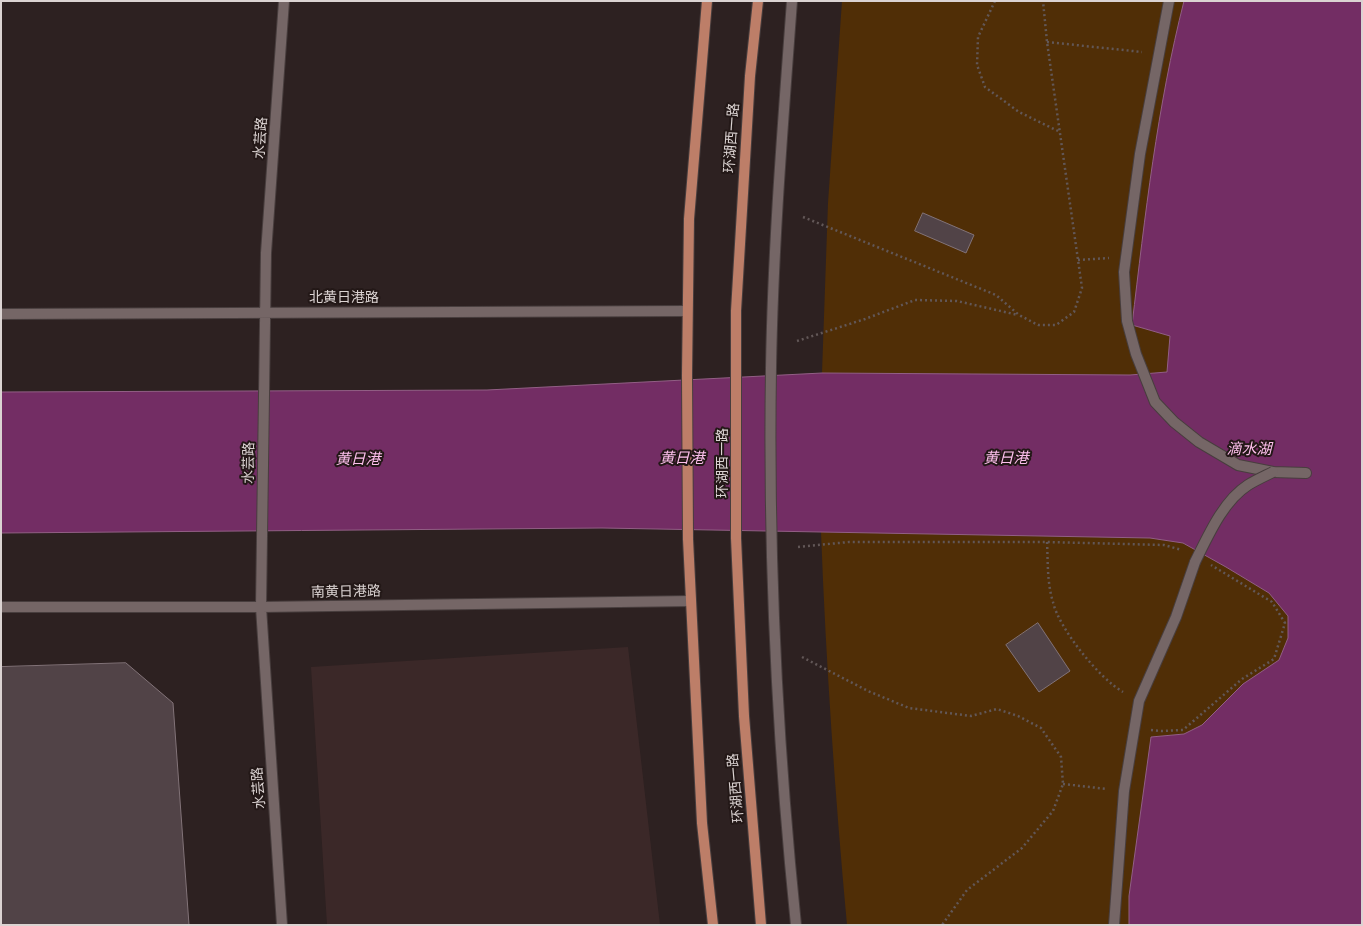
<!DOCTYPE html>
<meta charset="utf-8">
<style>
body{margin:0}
#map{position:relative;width:1363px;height:926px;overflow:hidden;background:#2d2121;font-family:"IBM Plex Sans",sans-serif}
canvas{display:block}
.frame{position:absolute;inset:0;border:2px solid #dbd3d2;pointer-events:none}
</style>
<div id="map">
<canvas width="1363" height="926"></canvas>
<div class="frame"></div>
</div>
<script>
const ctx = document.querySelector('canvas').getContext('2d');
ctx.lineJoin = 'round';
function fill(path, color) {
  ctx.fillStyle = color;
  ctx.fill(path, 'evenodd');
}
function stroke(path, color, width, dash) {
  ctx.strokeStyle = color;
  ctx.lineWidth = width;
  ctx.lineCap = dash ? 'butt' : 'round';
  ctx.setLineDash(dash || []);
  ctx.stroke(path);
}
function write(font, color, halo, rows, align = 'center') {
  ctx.font = font + ' "IBM Plex Sans","Noto Sans SC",sans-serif';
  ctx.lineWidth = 4;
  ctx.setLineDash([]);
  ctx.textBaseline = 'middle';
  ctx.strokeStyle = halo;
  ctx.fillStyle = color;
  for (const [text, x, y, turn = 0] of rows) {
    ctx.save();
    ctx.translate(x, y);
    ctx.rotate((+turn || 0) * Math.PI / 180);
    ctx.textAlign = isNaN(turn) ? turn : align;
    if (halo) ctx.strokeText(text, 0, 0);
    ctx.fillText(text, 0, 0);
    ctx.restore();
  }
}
fill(new Path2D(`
 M 628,647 L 660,925 L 327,925 L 311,667 Z`), '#3b2828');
fill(new Path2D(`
 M 842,1 L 1184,1 L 1177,29 L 1133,325 L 1170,336 L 1167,372 L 1130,375 L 822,373 L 828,203 Z
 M 821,532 L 1151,538 L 1183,543 L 1226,567 L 1269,593 L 1288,616 L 1288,638 L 1279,660 L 1243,684 L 1202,725 L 1184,734 L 1151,737 L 1129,896 L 1129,925 L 847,925 C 835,794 826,664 821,532 Z`), '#502e06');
const water = new Path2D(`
 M 1184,1 L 1362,1 L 1362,925 L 1129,925 L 1129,896 L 1151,737 L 1184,734 L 1202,725 L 1243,684 L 1279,660 L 1288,638 L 1288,616 L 1269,593 L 1226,567 L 1183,543 L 1150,538 L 602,528 L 1,533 L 1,392 L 487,390 L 822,373 L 1130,375 L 1167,372 L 1170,336 L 1132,325 C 1145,216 1157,107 1184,1 Z`);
fill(water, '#732d64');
stroke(water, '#925f85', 1);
const building = new Path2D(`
 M 923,213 L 974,235 L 966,253 L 915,231 Z
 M 1038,623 L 1070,671 L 1039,692 L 1006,645 Z
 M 126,663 L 173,703 L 189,925 L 1,925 L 1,667 Z`);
fill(building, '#514347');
stroke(building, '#827378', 1);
const minor = new Path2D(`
 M 792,1 C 783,123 773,245 771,368 C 768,554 777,740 796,925
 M 1169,1 L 1140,154 L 1124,272 L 1127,321 L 1136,354 L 1155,402 L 1174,422 L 1199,442 L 1238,465 L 1273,472 L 1306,473
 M 1,314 L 687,311
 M 1,607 L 261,607 L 691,601
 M 282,925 L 261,607 L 266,253 L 284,1
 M 1114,925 L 1124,791 L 1139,701 L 1176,617 L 1195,562`);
const major = new Path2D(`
 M 707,1 L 689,219 L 687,375 L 688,539 L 702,823 L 713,925
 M 758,1 L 750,76 L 736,311 L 736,538 L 744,716 L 761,925`);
stroke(minor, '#483e3e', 12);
stroke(major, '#483e3e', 12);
stroke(new Path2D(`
 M 995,1 L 978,37 L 977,65 L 985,87 L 1019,112 L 1058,131
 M 1047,42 L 1142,52
 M 803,217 L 996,295 L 1019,315 L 1038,325 L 1056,325 L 1074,312 L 1082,288 L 1047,42 L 1043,1
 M 1078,260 L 1109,258
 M 797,341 L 865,319 L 915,300 L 957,301 L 1018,315
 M 1047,542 C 1048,562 1047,583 1053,602 C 1059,629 1100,679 1123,692
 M 798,547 L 849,542 L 1047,542 L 1164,545 L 1182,550
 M 802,657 L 868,691 L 909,708 L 971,716 L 997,709 L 1018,716 L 1041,728 L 1061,757 L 1063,784 L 1053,811 L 1022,848 L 967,890 L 942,925
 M 1151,730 L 1161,731 L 1183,730 L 1242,679 L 1274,659 L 1285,623 L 1272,602 L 1211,565
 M 1063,784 L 1107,789`), '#625757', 2.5, [2, 3]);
stroke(minor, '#756666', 10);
stroke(major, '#bd7e68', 10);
const minorBridge = new Path2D(`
 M 1195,562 C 1208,536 1223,501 1248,485 C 1256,480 1265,476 1273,472`);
stroke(minorBridge, '#483e3e', 12, []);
stroke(minorBridge, '#756666', 10);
write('14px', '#dbd3d2', '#231817', [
 ["水芸路",261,138,-86],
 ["环湖西一路",732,138,-86],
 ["北黄日港路",344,298],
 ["水芸路",249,463,-89],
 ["环湖西一路",723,463,-90],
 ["南黄日港路",346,592,-1],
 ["水芸路",259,788,-94],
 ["环湖西一路",736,788,-95]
]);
write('italic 15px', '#fdbfec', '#231817', [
 ["滴水湖",1249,450],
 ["黄日港",682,459],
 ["黄日港",1006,459],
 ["黄日港",358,460]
]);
</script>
